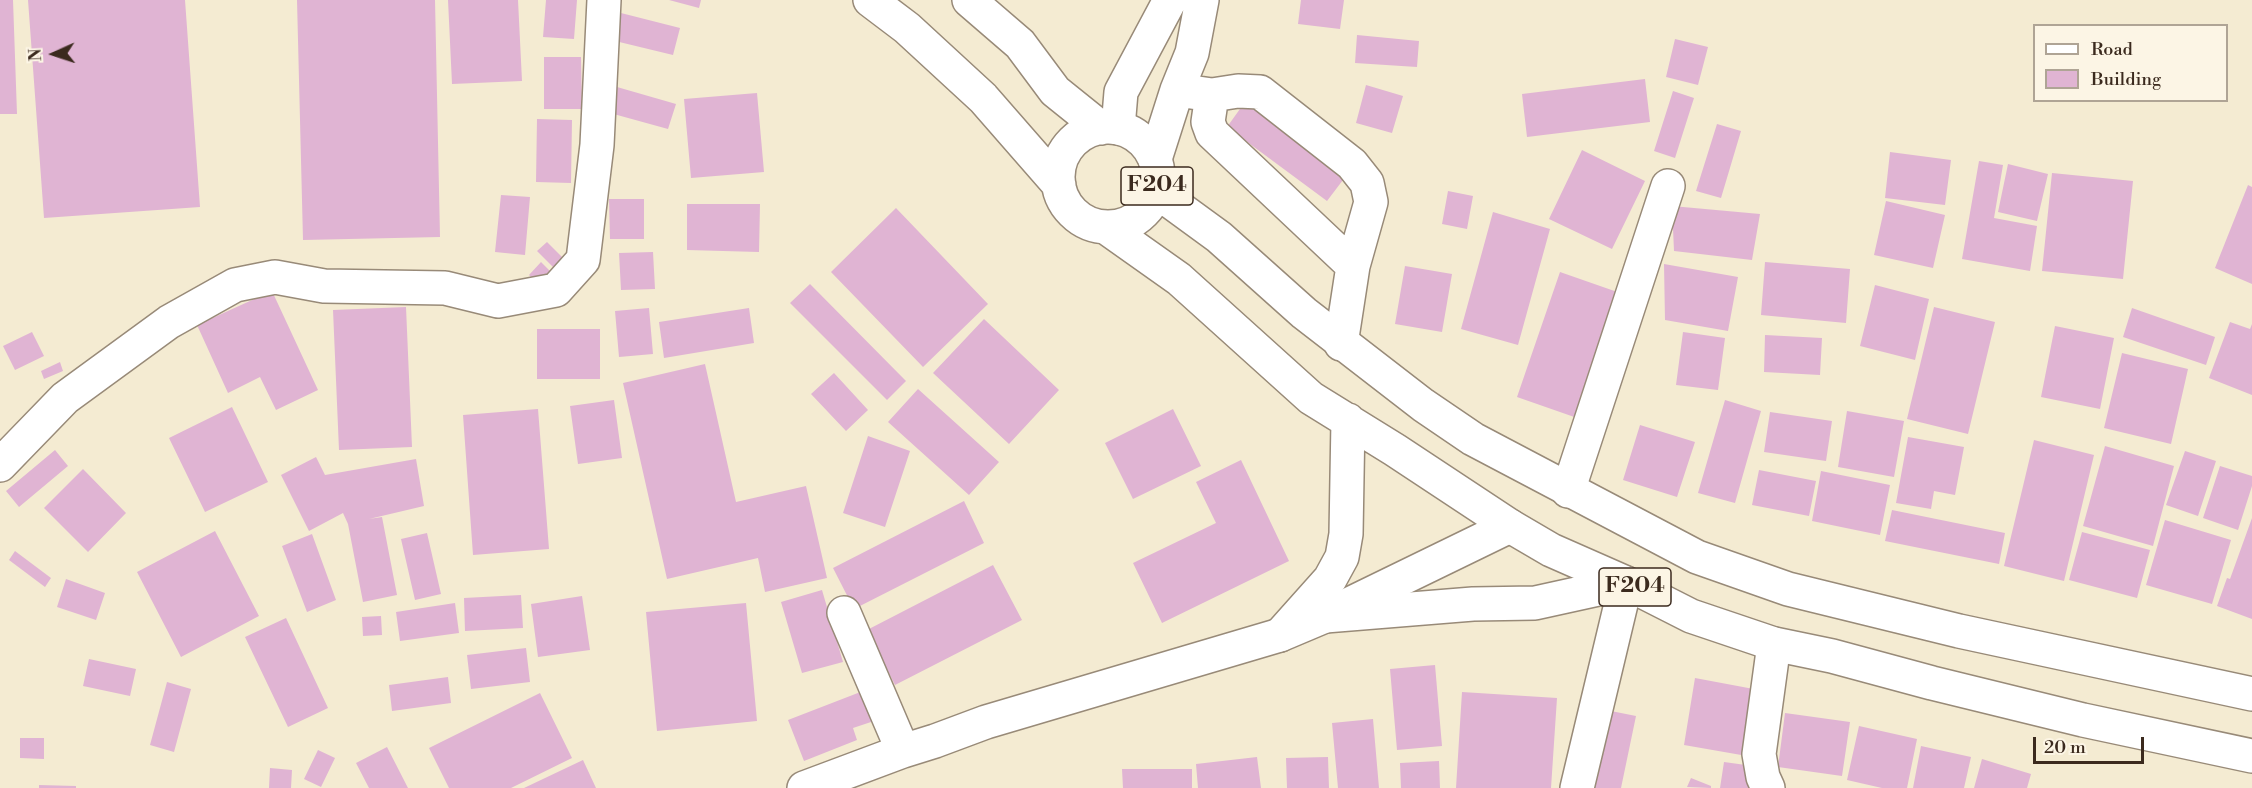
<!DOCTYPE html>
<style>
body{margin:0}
#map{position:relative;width:2252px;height:788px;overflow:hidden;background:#f4ebd2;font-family:"Libre Bodoni",serif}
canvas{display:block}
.legend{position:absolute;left:2033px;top:24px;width:195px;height:78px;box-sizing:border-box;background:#fcf5e5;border:2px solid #afa495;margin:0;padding:8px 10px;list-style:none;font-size:18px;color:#3b2a1e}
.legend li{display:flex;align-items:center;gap:12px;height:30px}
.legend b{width:30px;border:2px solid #afa495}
.north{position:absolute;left:24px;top:24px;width:60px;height:60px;-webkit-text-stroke:4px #fcf5e5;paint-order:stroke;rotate:267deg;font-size:16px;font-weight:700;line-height:24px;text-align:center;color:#3b2a1e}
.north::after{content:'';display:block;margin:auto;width:21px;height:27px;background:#3b2a1e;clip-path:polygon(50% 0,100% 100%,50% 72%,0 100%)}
.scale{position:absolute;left:2033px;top:737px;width:111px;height:27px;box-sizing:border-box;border:3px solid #3b2a1e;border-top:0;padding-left:8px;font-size:18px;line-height:21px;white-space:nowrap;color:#3b2a1e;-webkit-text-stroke:4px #fcf5e5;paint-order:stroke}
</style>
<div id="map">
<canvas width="2252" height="788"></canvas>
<ul class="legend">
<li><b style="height:8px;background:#fff"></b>Road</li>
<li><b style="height:16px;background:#e0b4d3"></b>Building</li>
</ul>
<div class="north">N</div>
<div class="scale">20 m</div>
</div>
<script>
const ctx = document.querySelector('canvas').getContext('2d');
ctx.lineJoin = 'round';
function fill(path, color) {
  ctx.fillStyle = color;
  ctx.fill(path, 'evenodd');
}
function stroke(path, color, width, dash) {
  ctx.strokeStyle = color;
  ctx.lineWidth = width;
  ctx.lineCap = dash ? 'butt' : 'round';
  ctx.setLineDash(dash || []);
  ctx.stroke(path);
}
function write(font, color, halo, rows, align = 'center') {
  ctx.font = font + ' "Libre Bodoni",serif';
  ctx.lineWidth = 6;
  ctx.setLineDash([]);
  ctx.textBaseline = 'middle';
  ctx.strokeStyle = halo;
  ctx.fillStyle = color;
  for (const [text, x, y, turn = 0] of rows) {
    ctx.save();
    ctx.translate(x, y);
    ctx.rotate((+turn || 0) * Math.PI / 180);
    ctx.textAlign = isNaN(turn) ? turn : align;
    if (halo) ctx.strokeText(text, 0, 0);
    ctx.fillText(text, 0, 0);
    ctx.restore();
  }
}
fill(new Path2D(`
 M 0,0 L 13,0 L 17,114 L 0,114 Z
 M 28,0 L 185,0 L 200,207 L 44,218 Z
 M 297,0 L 435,0 L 440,237 L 303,240 Z
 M 448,0 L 518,0 L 522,81 L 452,84 Z
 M 546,0 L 577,0 L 574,39 L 543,37 Z
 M 669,0 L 701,0 L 699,8 Z
 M 1301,0 L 1344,0 L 1340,29 L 1298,24 Z
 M 617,12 L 680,28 L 673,55 L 611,40 Z
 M 1357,35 L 1419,41 L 1417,67 L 1355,63 Z
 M 1675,39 L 1708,47 L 1698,85 L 1666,77 Z
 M 544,57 L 581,57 L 582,109 L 544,109 Z
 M 1645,79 L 1650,122 L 1527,137 L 1522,94 Z
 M 1366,85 L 1403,96 L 1392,133 L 1356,123 Z
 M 617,87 L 676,104 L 668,129 L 610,113 Z
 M 1673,91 L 1694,98 L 1675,158 L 1654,151 Z
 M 757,93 L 764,172 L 691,178 L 684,99 Z
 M 1245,102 L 1346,176 L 1327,201 L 1227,127 Z
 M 537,119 L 572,120 L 571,183 L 536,182 Z
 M 1717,124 L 1741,131 L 1721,198 L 1696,191 Z
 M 1582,150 L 1645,181 L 1612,249 L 1549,219 Z
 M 1890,152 L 1951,160 L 1945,205 L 1885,198 Z
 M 1979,161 L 2003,165 L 1994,218 L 2037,226 L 2030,271 L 1962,259 Z
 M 2008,164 L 2048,174 L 2037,221 L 1998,212 Z
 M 2052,173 L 2133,181 L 2123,279 L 2042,271 Z
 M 2248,185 L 2252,187 L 2252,284 L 2215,268 Z
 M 1448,191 L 1473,196 L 1467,229 L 1442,224 Z
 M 501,195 L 530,197 L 525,255 L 495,252 Z
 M 609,199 L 644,199 L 644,239 L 610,239 Z
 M 1886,201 L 1945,215 L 1933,268 L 1874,255 Z
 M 687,204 L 760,204 L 759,252 L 687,250 Z
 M 1672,206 L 1760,214 L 1752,260 L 1674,251 Z
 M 896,208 L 988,304 L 923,367 L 831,272 Z
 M 1493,212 L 1550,229 L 1518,345 L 1461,329 Z
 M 547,242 L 564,259 L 554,268 L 537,251 Z
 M 653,252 L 655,289 L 621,290 L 619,253 Z
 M 541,262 L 550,271 L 537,283 L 529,275 Z
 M 1765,262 L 1850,269 L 1846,323 L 1761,315 Z
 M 1664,264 L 1738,277 L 1728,331 L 1665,320 Z
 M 1405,266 L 1452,274 L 1442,332 L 1395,324 Z
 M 1560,272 L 1623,294 L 1580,419 L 1517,397 Z
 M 810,284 L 906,381 L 887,400 L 790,303 Z
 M 1875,285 L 1929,299 L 1915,360 L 1860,346 Z
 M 272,291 L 318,390 L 276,410 L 260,377 L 228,393 L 197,325 Z
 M 406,307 L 412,447 L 339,450 L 333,310 Z
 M 1934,307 L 1995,322 L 1968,434 L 1907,419 Z
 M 649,308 L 653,354 L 619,357 L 615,311 Z
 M 749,308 L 754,343 L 664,358 L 659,322 Z
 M 2132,308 L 2215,337 L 2206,365 L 2123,337 Z
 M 984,319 L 1059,390 L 1009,444 L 933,373 Z
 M 2230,322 L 2250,329 L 2252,324 L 2252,395 L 2209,378 Z
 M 2055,326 L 2114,338 L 2100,409 L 2041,397 Z
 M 537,329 L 600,329 L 600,379 L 537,379 Z
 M 32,332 L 44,356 L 15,370 L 3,346 Z
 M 1683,332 L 1725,338 L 1718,390 L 1676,385 Z
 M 1765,335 L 1822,338 L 1820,375 L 1764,372 Z
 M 2122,353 L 2188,369 L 2171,444 L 2104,428 Z
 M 60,362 L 63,371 L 44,379 L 41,371 Z
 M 705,364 L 736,502 L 806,486 L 827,578 L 765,592 L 758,558 L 667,579 L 623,383 Z
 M 834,373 L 868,410 L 846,431 L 811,394 Z
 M 918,389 L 999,462 L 969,495 L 888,422 Z
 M 614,400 L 622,458 L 578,464 L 570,406 Z
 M 1725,400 L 1761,411 L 1735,503 L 1698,493 Z
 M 232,407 L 268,482 L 205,512 L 169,438 Z
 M 538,409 L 549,549 L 473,555 L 463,415 Z
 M 1173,409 L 1201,466 L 1133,499 L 1105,443 Z
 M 1847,411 L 1904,421 L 1894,477 L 1838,467 Z
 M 1770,412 L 1832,421 L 1826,461 L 1764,452 Z
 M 1640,425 L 1695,442 L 1677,497 L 1623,480 Z
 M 868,436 L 910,451 L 885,527 L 843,513 Z
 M 1908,437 L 1964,447 L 1955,495 L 1934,491 L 1931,509 L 1896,503 Z
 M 2034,440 L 2094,455 L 2064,581 L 2004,566 Z
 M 2105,446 L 2174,466 L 2153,546 L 2083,526 Z
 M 55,450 L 68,466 L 19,507 L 6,491 Z
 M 2185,451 L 2216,461 L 2198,516 L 2166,505 Z
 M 316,457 L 325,475 L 416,459 L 424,506 L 369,519 L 382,517 L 397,595 L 363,602 L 348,524 L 343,513 L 309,531 L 281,475 Z
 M 1241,460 L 1289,561 L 1162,623 L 1133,563 L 1216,523 L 1196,482 Z
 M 2220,466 L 2252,476 L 2252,486 L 2238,530 L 2203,518 Z
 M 83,469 L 126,513 L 88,552 L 44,508 Z
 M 1759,470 L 1816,481 L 1809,516 L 1752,505 Z
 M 1821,471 L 1890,485 L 1880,535 L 1812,521 Z
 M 964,501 L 984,543 L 854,609 L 833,568 Z
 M 1892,510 L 2005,533 L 1999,564 L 1885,541 Z
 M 2252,518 L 2252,619 L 2217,606 L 2227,578 L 2230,579 Z
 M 2165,520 L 2231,540 L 2212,604 L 2146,585 Z
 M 215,531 L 259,616 L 181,657 L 137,572 Z
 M 2082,532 L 2150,550 L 2137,598 L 2069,580 Z
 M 427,533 L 441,594 L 415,600 L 401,539 Z
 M 312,534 L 336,600 L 307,612 L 282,546 Z
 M 15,551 L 51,578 L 45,587 L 9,560 Z
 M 993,565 L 1022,620 L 895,685 L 867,630 Z
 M 66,579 L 105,593 L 96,620 L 57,607 Z
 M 822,590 L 843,662 L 802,673 L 781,602 Z
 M 521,595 L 523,628 L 465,631 L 464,598 Z
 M 582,596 L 590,650 L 538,657 L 531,604 Z
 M 455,603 L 459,633 L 400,641 L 396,612 Z
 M 746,603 L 757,721 L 657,731 L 646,612 Z
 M 381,616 L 382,635 L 363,636 L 362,617 Z
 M 286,618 L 328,708 L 288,727 L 245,637 Z
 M 526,648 L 530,682 L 471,689 L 467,655 Z
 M 89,659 L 136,669 L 130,696 L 83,686 Z
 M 1435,665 L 1442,746 L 1397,750 L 1390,669 Z
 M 448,677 L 451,703 L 392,711 L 389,685 Z
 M 1695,678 L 1759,690 L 1747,756 L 1684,745 Z
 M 167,682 L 191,689 L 174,752 L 150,745 Z
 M 863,691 L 874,721 L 853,728 L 857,740 L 804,761 L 788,720 Z
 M 1462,692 L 1557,698 L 1551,788 L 1456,788 Z
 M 540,693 L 572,758 L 511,788 L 449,788 L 429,748 Z
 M 1596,708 L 1636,716 L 1621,788 L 1580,788 Z
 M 1785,713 L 1850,722 L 1842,776 L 1778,767 Z
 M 1373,719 L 1379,788 L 1338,788 L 1332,723 Z
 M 1859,726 L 1917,739 L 1907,788 L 1882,788 L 1847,780 Z
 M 20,738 L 44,738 L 44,759 L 20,758 Z
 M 1921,746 L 1971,757 L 1964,788 L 1913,788 Z
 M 387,747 L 408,788 L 369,788 L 356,763 Z
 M 318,750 L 335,758 L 321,787 L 304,779 Z
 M 1257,757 L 1261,788 L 1198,788 L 1196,764 Z
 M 1328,757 L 1329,788 L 1287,788 L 1286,758 Z
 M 1982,759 L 2031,774 L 2027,788 L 1974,788 Z
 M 583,760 L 596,788 L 524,788 Z
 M 1439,761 L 1440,788 L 1401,788 L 1400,763 Z
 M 1724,762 L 1753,766 L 1750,788 L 1720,788 Z
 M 270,768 L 292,770 L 291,788 L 269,788 Z
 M 1122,769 L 1192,769 L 1192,788 L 1123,788 Z
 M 1691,778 L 1711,786 L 1711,788 L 1687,787 Z
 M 39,785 L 76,786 L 76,788 L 39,788 Z`), '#e0b4d3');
const minor = new Path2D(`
 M 1177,90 L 1212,95 L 1238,91 L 1260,92 L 1352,164 L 1367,183 L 1371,202 L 1353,266 L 1341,344
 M 1212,95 L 1208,122 L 1212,133 L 1353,266
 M 1118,128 L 1121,92 L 1170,0
 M 1155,159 L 1177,90 L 1192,53 L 1202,0
 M 0,465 L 65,398 L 169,322 L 235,285 L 275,277 L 324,286 L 445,288 L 498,301 L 556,290 L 583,260 L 597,145 L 604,0
 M 1568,491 L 1668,186
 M 844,613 L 903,751
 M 804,788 L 903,751 L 935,741 L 986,722 L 1280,635 L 1325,616 L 1510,526
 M 1577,788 L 1626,583
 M 1768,788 L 1763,777 L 1759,754 L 1774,644`);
const major = new Path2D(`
 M 870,0 L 907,28 L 983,98 L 1059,185
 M 969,0 L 1020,44 L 1055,91 L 1101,128
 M1058 177a50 50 0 1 1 100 0a50 50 0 1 1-100 0Z
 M 1156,191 L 1219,237 L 1304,313 L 1423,405 L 1473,439 L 1697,557 L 1788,589 L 1959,631 L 2252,694
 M 1107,228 L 1179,279 L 1311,398 L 1395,450 L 1510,526 L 1551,550 L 1626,583 L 1691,616 L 1774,644 L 1832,656 L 1932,683 L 2083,720 L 2252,756
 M 1325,616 L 1473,604 L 1535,603 L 1626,583
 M 1280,635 L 1330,579 L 1342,557 L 1346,534 L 1348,420`);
stroke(minor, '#988a78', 36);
stroke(major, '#988a78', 36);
stroke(minor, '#fff', 33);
stroke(major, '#fff', 33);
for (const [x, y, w] of [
 [1157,186,72],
 [1635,587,72]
]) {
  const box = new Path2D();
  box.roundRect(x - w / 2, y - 19, w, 38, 4.5);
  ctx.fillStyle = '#fcf5e5';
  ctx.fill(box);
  stroke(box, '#3b2a1e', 1.5);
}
write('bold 22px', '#3b2a1e', null, [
 ["F204",1157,186],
 ["F204",1635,587]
]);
</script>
